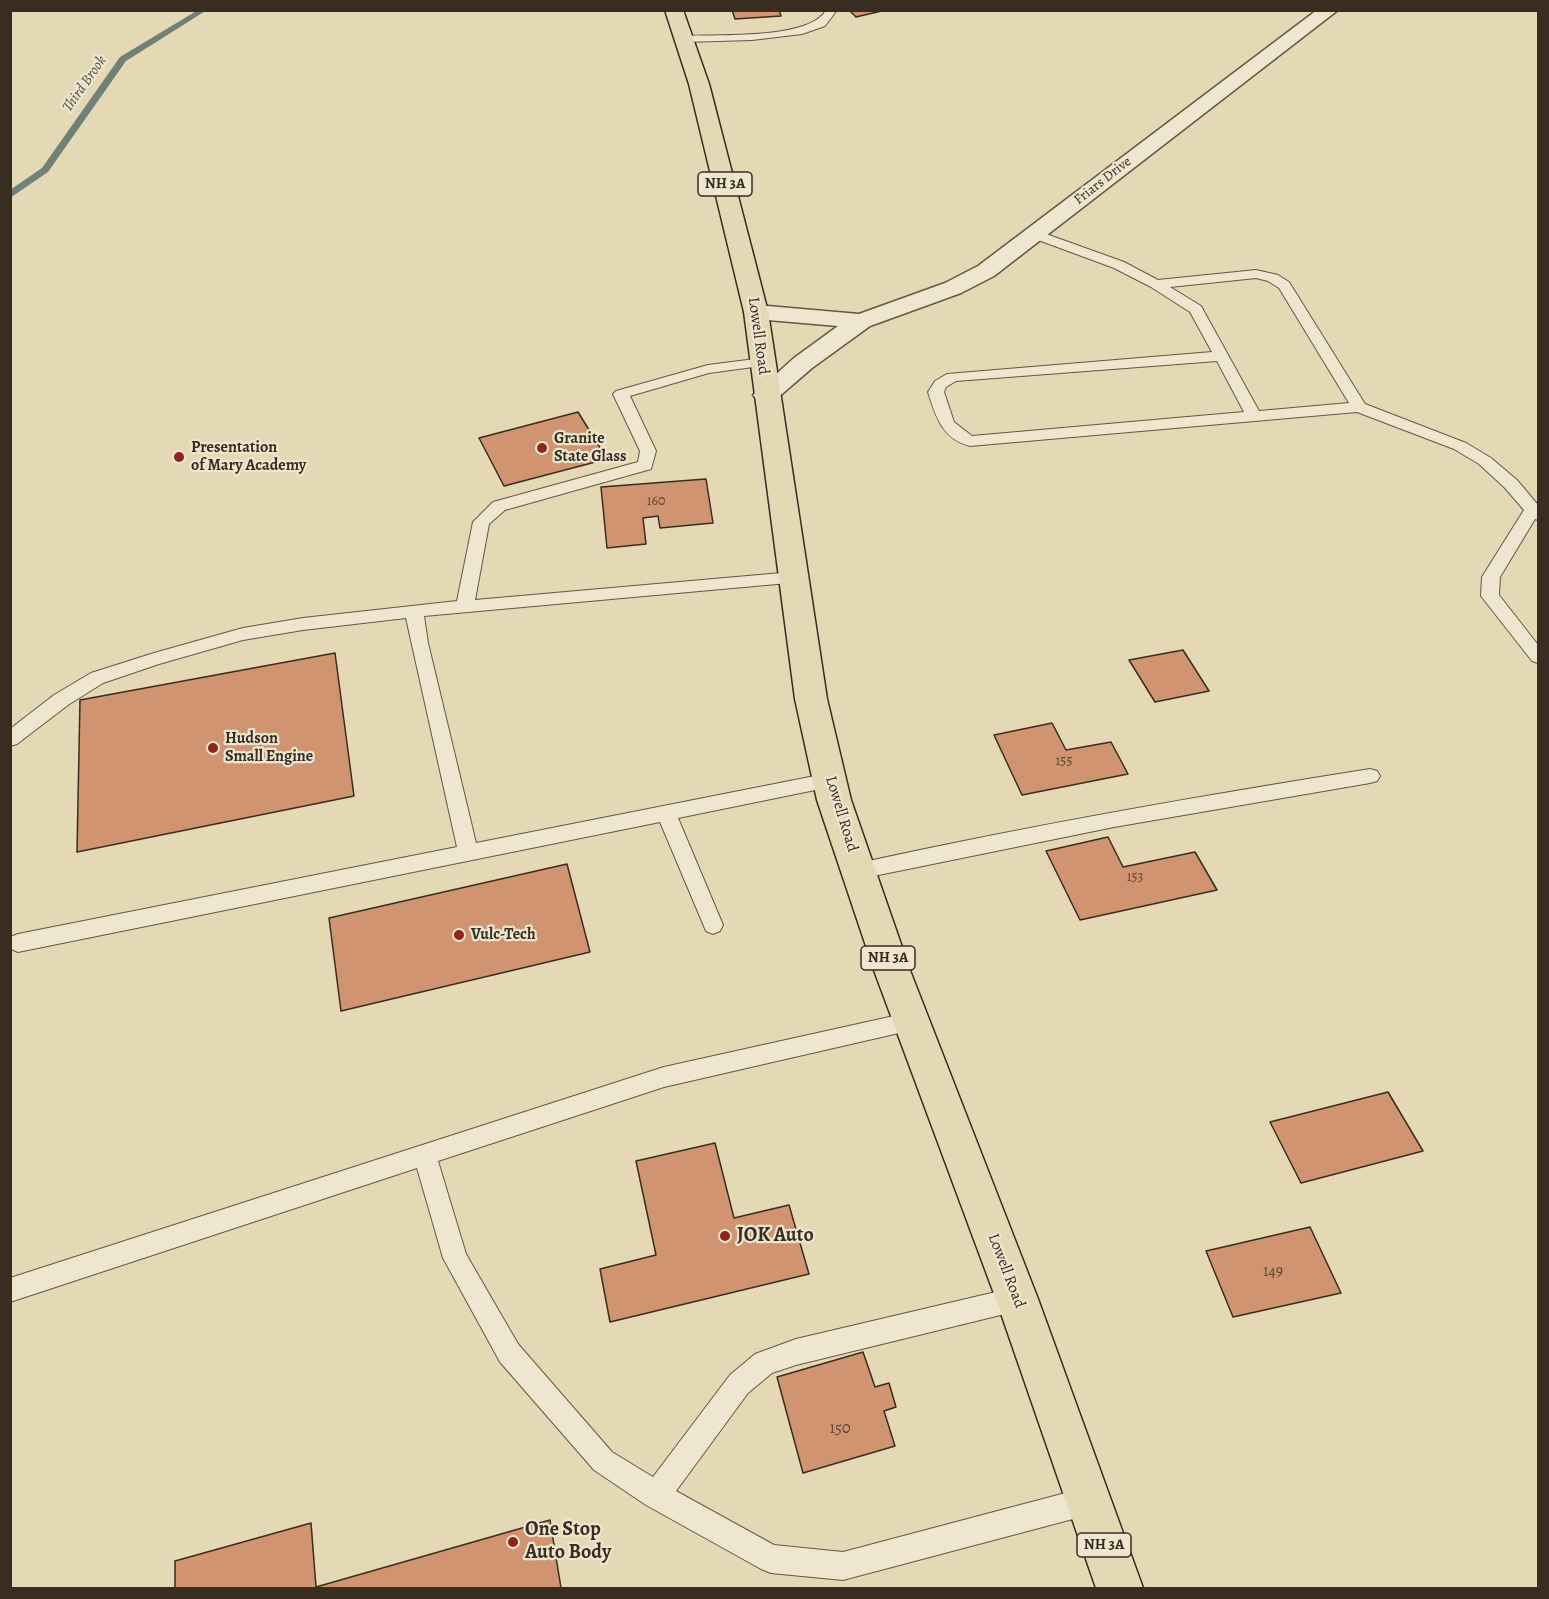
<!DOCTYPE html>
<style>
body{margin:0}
#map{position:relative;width:1549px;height:1599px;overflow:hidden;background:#e5d8b5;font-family:Alegreya,serif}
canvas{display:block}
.frame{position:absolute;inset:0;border:12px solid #392c20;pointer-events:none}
</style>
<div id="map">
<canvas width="1549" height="1599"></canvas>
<div class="frame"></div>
</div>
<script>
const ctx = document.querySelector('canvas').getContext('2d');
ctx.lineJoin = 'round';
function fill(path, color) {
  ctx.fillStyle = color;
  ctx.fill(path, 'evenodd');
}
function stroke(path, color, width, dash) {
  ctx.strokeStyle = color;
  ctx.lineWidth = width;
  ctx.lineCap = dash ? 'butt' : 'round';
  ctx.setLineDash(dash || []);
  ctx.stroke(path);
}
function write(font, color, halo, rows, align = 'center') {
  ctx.font = font + ' Alegreya,serif';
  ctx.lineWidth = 4.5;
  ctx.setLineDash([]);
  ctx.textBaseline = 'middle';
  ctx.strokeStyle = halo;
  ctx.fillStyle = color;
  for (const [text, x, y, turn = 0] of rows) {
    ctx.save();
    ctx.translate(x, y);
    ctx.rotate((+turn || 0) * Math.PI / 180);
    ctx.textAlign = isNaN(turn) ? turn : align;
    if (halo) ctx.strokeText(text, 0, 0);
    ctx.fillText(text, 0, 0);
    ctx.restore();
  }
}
fill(new Path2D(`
 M 198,10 L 207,10 L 126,61 L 48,172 L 10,198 L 10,190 L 42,168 L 120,57 Z`), '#718178');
const building = new Path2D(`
 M 732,10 L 779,10 L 781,16 L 735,19 Z
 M 849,10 L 886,10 L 856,17 Z
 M 578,412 L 607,459 L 504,486 L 479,438 Z
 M 706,479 L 713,523 L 660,528 L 658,516 L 643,518 L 646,544 L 607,548 L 601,487 Z
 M 1183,650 L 1209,691 L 1155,702 L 1129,660 Z
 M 335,653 L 354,796 L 77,852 L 80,700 Z
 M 1052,723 L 1066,750 L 1111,742 L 1128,774 L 1022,795 L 994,735 Z
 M 1108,837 L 1123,867 L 1195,852 L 1217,890 L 1080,920 L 1046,851 Z
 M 567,864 L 590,952 L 341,1011 L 329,918 Z
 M 1388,1092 L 1423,1151 L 1301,1183 L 1270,1122 Z
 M 715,1143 L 734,1218 L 789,1205 L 809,1274 L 610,1322 L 600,1269 L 656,1255 L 636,1161 Z
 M 1310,1227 L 1341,1293 L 1233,1317 L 1206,1251 Z
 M 863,1352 L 875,1387 L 889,1383 L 896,1407 L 884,1411 L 895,1446 L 803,1473 L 777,1377 Z
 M 550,1520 L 561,1588 L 175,1588 L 175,1561 L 311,1523 L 316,1587 Z`);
fill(building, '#d09471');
stroke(building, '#392c20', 1.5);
const service = new Path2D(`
 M 826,10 L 837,10 L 825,26 L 802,34 L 752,40 L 685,42 L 679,39 L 685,36 C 717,34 810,40 826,10 Z
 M 1035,230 L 1124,262 L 1158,280 L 1256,270 L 1278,275 L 1289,282 L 1365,404 L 1466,443 L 1491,458 L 1517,480 L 1538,505 L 1538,520 L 1535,519 L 1500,577 L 1499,595 L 1538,645 L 1538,663 L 1532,661 L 1481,596 L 1482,577 L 1524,510 L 1505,488 L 1479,464 L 1454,449 L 1357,412 L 970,446 C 942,439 936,417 928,392 L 935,381 L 947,374 L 1212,352 L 1190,312 L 1151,287 L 1114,268 L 1030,237 L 1028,234 ZM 1256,278 L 1268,281 L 1279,288 L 1349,403 L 1259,411 L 1201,306 L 1170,287 ZM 1217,361 L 1244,412 L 972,436 L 954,422 L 944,392 L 946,387 L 956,381 Z
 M 763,358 L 768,359 L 770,362 L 768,365 L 709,373 L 630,396 L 656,451 L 651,469 L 505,510 L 489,524 L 475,600 L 793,572 L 799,574 L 802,578 L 799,582 L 424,616 L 428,643 L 476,843 L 830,773 L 837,775 L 840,780 L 837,785 L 830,787 L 678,818 L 723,925 L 720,931 L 713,934 L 706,931 L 660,822 L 18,952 L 11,949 L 10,937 L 18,934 L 457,847 L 406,618 L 303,630 L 243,640 L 159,664 L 103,683 L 68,705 L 17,744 L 10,746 L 10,729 L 54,695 L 91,673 L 154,653 L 243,628 L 303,618 L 457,601 L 473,522 L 493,502 L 638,462 L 640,451 L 613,394 L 616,391 L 708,365 Z
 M 1370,769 L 1377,771 L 1380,776 L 1377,781 L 1370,783 L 1114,827 L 859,879 L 852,877 L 849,871 L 852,865 L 859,863 C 1028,826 1199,796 1370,769 Z
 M 912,1012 L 920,1014 L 923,1021 L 920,1028 L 912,1030 L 664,1087 L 438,1161 L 466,1254 L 518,1344 L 612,1452 L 653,1477 L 730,1375 L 755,1354 L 796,1339 L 1017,1287 L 1026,1290 L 1029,1299 L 1026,1308 L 1017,1311 L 796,1365 L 772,1373 L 748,1393 L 676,1491 L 774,1545 L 843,1552 L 1088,1487 L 1098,1491 L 1102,1501 L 1098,1511 L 1088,1515 L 843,1580 L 771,1573 L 761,1569 L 646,1505 L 594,1470 L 500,1362 L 443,1258 L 417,1168 L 10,1302 L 10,1278 L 664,1067 Z`);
const minor = new Path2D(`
 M 1317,10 L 1338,10 L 994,276 L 961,293 L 870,326 L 812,368 L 775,400 L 766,403 L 757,400 L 753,395 L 794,358 L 838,326 L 756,319 L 747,317 L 744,312 L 747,307 L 756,305 L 859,314 L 945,283 L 978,266 Z`);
const primary = new Path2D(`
 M 665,10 L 683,10 L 709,84 L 768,312 L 827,699 L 851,800 L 911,973 L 1038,1299 L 1143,1588 L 1096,1588 L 996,1299 L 875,973 L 817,800 L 795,699 L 744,312 L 689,84 Z`);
stroke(service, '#645745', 2);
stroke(minor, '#645745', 3);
stroke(primary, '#392c20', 3);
fill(service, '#eee6cf');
fill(minor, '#eee6cf');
fill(primary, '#e5d8b5');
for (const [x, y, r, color] of [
 [542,448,6,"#8f2418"],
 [179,457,6,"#8f2418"],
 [213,748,6,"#8f2418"],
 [459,935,6,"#8f2418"],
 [725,1236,6,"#8f2418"],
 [513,1542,6,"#8f2418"]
]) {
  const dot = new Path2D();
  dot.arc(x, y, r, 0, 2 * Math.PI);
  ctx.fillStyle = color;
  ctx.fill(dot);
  stroke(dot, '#eee6cf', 2);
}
write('14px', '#392c20', '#eee6cf', [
 ["Friars Drive",1103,181,-38]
]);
write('14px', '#5f4634', null, [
 ["160",656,502],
 ["155",1064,762],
 ["153",1135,878]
]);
write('italic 15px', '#504f45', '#eee6cf', [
 ["Third Brook",85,84,-55]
]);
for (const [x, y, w] of [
 [725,184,54],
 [888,958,54],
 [1104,1545,54]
]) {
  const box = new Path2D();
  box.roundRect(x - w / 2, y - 12, w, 24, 4.5);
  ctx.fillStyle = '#eee6cf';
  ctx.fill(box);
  stroke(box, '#392c20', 1.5);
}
write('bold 15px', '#392c20', null, [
 ["NH 3A",725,184],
 ["NH 3A",888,958],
 ["NH 3A",1104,1545]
]);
write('16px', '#392c20', '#eee6cf', [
 ["Lowell Road",758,336,82],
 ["Lowell Road",841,814,73],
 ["Lowell Road",1006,1271,69]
]);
write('bold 16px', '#392c20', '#eee6cf', [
 ["Granite",554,439],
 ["State Glass",554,457],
 ["Presentation",191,448],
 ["of Mary Academy",191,466],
 ["Hudson",225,739],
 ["Small Engine",225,757],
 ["Vulc-Tech",471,935]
], 'left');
write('16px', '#5f4634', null, [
 ["149",1273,1272],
 ["150",840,1429]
]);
write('bold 20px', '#392c20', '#eee6cf', [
 ["JOK Auto",737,1236],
 ["One Stop",525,1530],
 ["Auto Body",525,1553]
], 'left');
</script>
